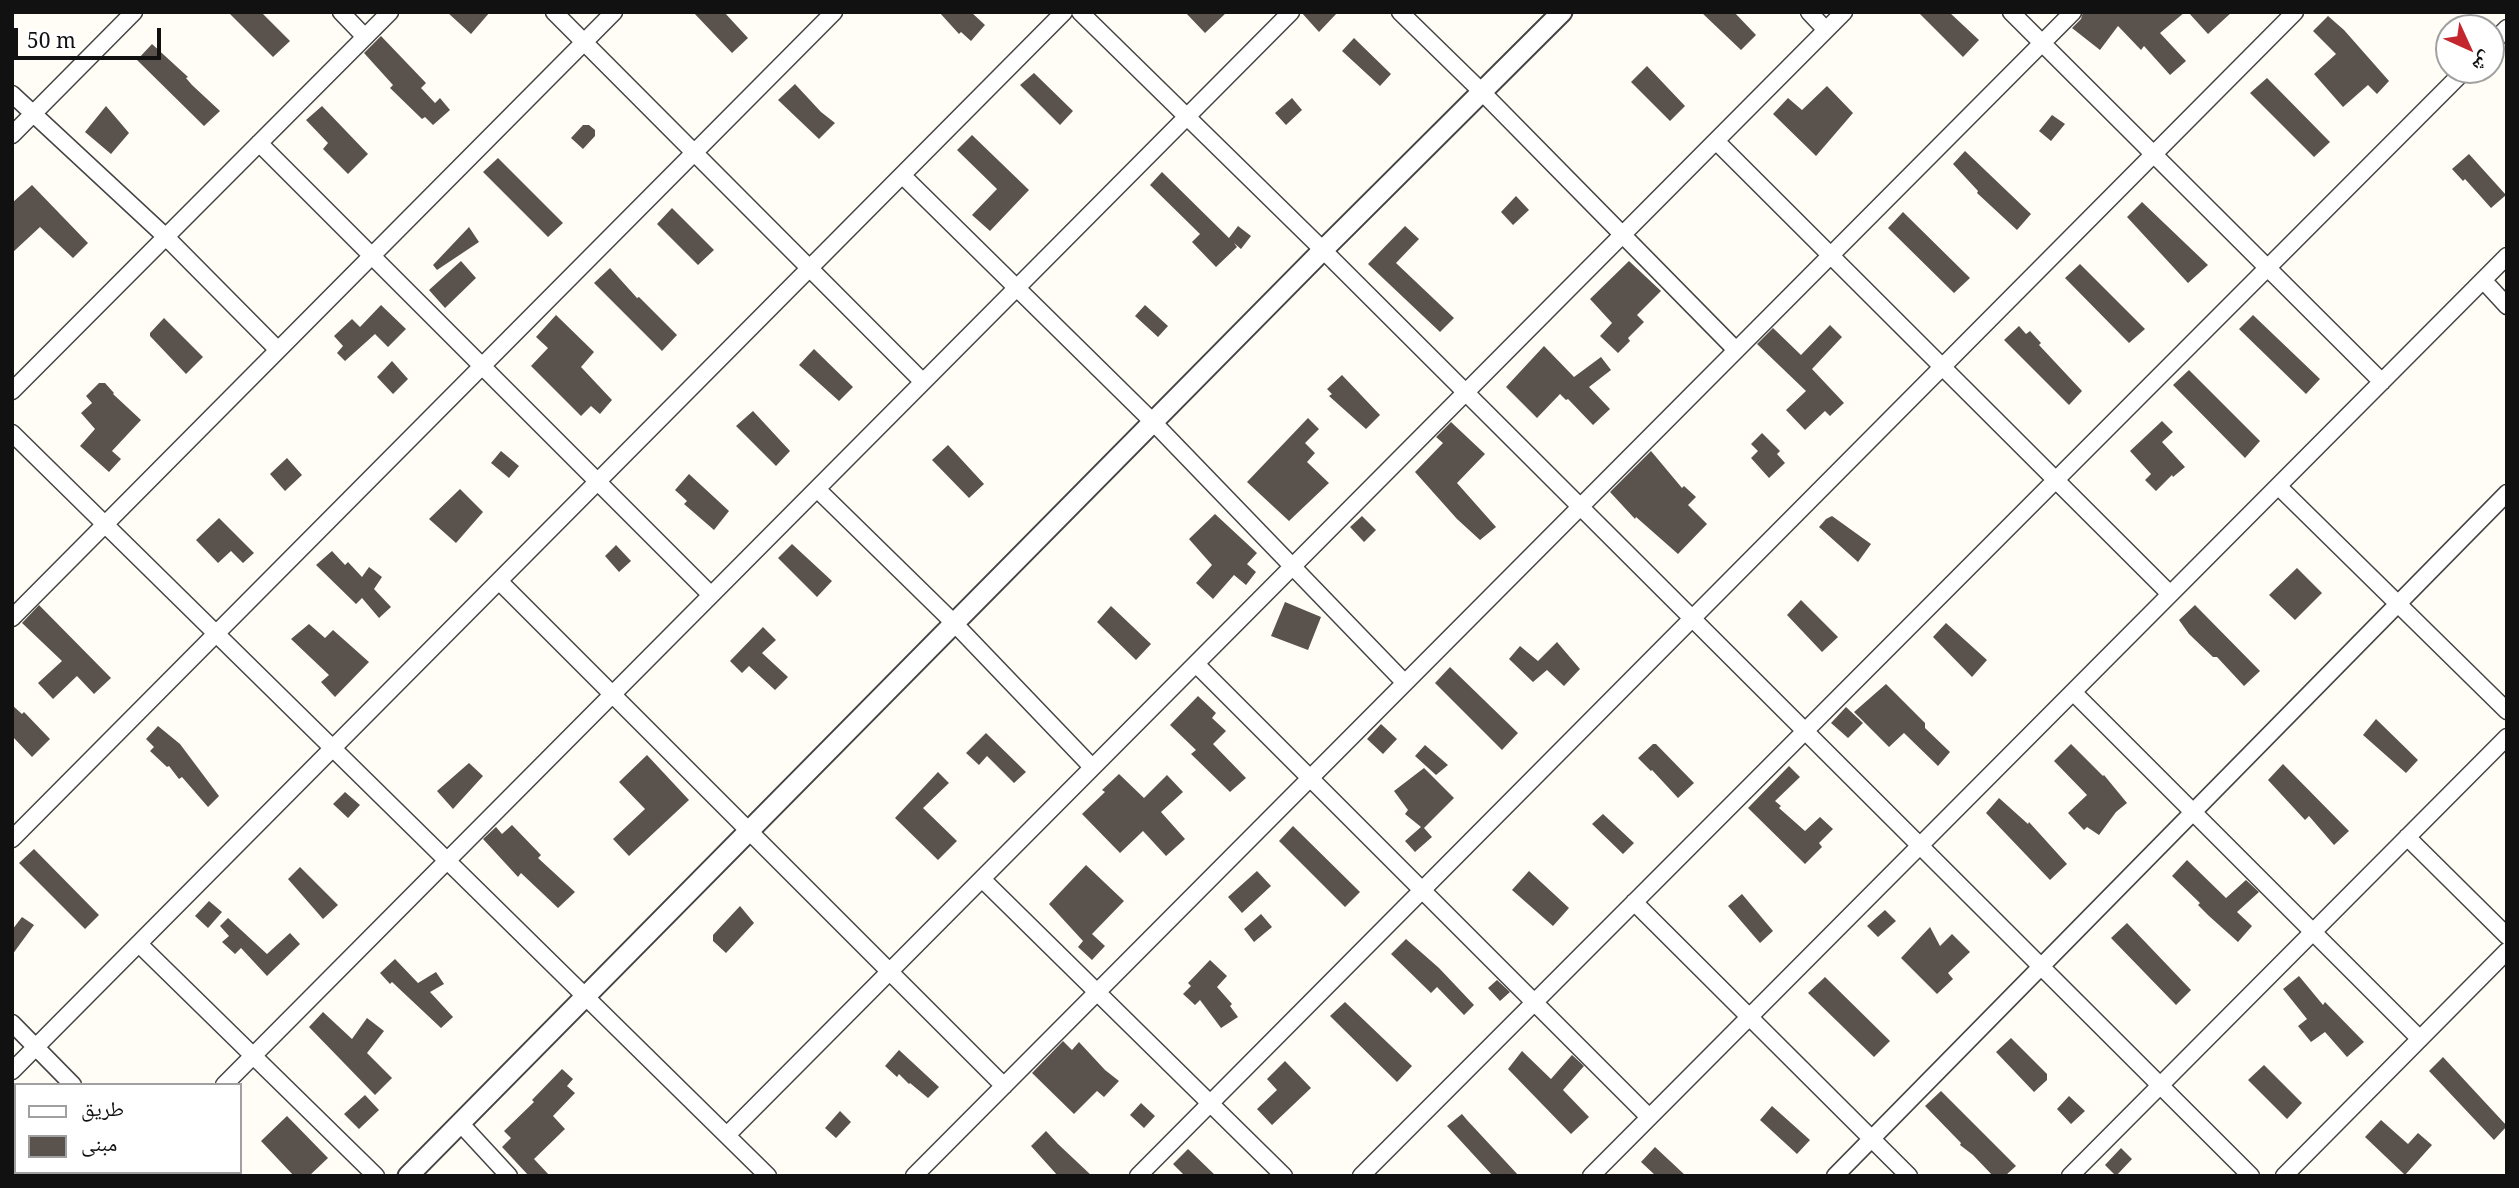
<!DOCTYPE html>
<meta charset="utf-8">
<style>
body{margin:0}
#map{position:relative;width:2519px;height:1188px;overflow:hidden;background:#fffdf5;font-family:"Noto Serif","Noto Naskh Arabic",serif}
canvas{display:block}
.frame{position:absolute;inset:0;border:14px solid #111;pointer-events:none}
.legend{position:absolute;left:14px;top:1083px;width:228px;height:91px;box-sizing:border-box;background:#fff;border:2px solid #a0a0a0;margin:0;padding:9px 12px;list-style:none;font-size:21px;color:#111}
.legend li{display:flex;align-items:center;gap:14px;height:35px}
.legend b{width:35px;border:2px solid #a0a0a0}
.north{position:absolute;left:2435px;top:14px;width:70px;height:70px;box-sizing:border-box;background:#fff;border:2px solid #a0a0a0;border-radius:50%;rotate:135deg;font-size:19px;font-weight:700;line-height:28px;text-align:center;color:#111}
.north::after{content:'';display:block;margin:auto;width:24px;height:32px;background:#c4262e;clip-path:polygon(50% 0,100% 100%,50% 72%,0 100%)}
.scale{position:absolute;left:14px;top:28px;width:147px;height:32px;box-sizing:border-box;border:4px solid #111;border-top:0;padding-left:9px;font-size:21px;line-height:24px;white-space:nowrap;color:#111;-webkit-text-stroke:5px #fff;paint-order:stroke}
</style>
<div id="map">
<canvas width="2519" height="1188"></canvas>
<div class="frame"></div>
<ul class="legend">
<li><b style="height:9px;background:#fff"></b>طريق</li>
<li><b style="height:19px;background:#5a524d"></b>مبنى</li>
</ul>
<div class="north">ش</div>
<div class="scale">50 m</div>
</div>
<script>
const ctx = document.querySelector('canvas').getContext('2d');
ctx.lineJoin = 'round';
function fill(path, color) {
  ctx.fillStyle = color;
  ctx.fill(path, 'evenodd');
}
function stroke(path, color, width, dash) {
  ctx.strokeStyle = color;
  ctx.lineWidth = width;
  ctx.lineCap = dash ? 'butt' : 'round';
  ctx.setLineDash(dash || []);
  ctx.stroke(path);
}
fill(new Path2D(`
 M 228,12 L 261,12 L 290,41 L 273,57 Z
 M 447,12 L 490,12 L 471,34 Z
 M 693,12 L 724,12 L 748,38 L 732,53 Z
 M 939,12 L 971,12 L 985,25 L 971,41 L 961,32 L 959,34 Z
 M 1185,12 L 1227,12 L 1205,33 Z
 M 1301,12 L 1338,12 L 1319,32 Z
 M 1701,12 L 1734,12 L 1756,35 L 1741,50 Z
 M 1918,12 L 1949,12 L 1979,40 L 1963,57 Z
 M 2083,12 L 2185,12 L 2160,33 L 2186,61 L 2170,75 L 2144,46 L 2141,50 L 2118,26 L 2100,50 L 2072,28 L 2081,19 Z
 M 2188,12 L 2232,12 L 2208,34 Z
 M 2328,16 L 2344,30 L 2389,81 L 2377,94 L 2368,85 L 2343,107 L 2314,74 L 2336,54 L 2313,31 Z
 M 381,36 L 426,83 L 421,88 L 435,103 L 440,98 L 450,110 L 433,125 L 425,117 L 422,119 L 390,88 L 393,85 L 364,53 Z
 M 1354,38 L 1391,74 L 1380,86 L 1342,51 Z
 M 152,44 L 188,77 L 186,78 L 192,85 L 220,111 L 204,126 L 137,60 Z
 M 1647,66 L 1685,106 L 1670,121 L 1631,82 Z
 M 1034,73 L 1073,111 L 1060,125 L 1020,85 Z
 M 2267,78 L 2330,142 L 2314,157 L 2250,93 Z
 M 795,84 L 821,112 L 835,123 L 819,139 L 778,100 Z
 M 1827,86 L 1853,113 L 1816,156 L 1773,114 L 1788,98 L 1802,110 Z
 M 1292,98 L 1302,110 L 1286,125 L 1275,113 Z
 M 106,106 L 129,133 L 111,154 L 85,132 Z
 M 322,106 L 368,154 L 348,174 L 323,149 L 328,143 L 306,120 Z
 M 2052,115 L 2065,124 L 2051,141 L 2039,131 Z
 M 583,125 L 589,125 L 595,130 L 595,136 L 583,149 L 571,138 Z
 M 972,135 L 1029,190 L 990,231 L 972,215 L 997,189 L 957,150 Z
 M 1965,151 L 2031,214 L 2017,230 L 1977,193 L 1978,191 L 1953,164 Z
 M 2469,154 L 2506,195 L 2491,208 L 2465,179 L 2463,181 L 2452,169 Z
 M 498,158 L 563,223 L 548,237 L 483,172 Z
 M 1162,172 L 1229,238 L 1238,226 L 1251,236 L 1241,249 L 1234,243 L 1237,247 L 1216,267 L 1192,242 L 1200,234 L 1150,185 Z
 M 32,185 L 88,243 L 73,258 L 40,227 L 12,253 L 12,203 Z
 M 1516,196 L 1529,210 L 1513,225 L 1501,212 Z
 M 2142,202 L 2208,265 L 2188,283 L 2127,217 Z
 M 672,208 L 714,250 L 698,265 L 657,224 Z
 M 1903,212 L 1970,278 L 1954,293 L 1888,228 Z
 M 1405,226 L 1419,239 L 1396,263 L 1454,318 L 1440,332 L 1368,264 Z
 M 469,227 L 479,242 L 437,270 L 433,265 Z
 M 461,261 L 476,278 L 445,308 L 429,290 Z
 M 1629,261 L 1661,291 L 1637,315 L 1644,322 L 1628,338 L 1630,341 L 1618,353 L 1600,336 L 1612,323 L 1590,299 Z
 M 2080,264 L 2145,329 L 2129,343 L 2065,278 Z
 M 610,268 L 637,298 L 639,297 L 677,335 L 662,351 L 594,283 Z
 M 381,305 L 406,329 L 388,347 L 375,334 L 345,361 L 337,353 L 343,346 L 334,336 L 352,319 L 360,327 Z
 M 1145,305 L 1168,326 L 1158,337 L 1135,316 Z
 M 556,315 L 594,352 L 581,367 L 612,400 L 600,414 L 591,406 L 581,416 L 531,366 L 548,348 L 536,337 Z
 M 2253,315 L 2320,379 L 2306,394 L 2239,329 Z
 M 164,318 L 203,357 L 186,374 L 150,336 L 150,333 Z
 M 1830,325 L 1842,337 L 1812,369 L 1844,403 L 1830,416 L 1825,411 L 1805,430 L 1786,410 L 1806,391 L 1757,344 L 1773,328 L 1801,355 Z
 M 2019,326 L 2026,334 L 2030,331 L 2041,343 L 2039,345 L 2082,391 L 2069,405 L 2004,340 Z
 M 1544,346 L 1574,377 L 1601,357 L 1611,370 L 1589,387 L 1610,409 L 1593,425 L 1568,399 L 1566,400 L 1560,394 L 1537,418 L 1506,387 Z
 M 814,349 L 853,387 L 839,401 L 799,365 Z
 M 392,361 L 408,379 L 393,394 L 377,377 Z
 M 2189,370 L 2260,441 L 2245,458 L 2173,385 Z
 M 1342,375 L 1380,415 L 1366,429 L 1329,396 L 1332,394 L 1327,389 Z
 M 99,383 L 105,383 L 114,393 L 113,394 L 141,420 L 112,451 L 121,459 L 109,472 L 80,446 L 95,429 L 81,413 L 92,403 L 86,396 Z
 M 753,411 L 790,451 L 776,466 L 736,426 Z
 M 1308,418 L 1319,429 L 1305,443 L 1315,453 L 1307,462 L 1329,483 L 1289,521 L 1247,482 Z
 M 2162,421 L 2173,432 L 2162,442 L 2185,467 L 2173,477 L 2172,475 L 2156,491 L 2145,480 L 2151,474 L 2130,451 Z
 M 1451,422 L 1485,454 L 1457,483 L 1496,527 L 1480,540 L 1457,519 L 1415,472 L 1443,443 L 1436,437 Z
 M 1762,433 L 1780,451 L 1777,454 L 1785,463 L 1769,478 L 1751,458 L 1758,451 L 1751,444 Z
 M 948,445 L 984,484 L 969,498 L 932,460 Z
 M 501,451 L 519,466 L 509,478 L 491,463 Z
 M 1651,451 L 1682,488 L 1684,486 L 1696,497 L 1688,505 L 1707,524 L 1678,554 L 1636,517 L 1635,519 L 1610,492 Z
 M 287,458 L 302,475 L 285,491 L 270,474 Z
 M 689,474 L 729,511 L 714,530 L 684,504 L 687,501 L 675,490 Z
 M 460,489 L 483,512 L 456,543 L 429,519 Z
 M 1215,514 L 1257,553 L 1247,564 L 1256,572 L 1246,585 L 1234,575 L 1213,599 L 1196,583 L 1212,565 L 1189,539 Z
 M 1362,516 L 1376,530 L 1364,542 L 1350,527 Z
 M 1832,516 L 1871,544 L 1858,562 L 1819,527 L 1826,519 Z
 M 219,518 L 254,553 L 243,563 L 231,551 L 218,563 L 196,540 Z
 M 792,544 L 832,581 L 817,597 L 778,558 Z
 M 616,545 L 631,561 L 619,572 L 605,556 Z
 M 332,551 L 345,565 L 348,562 L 362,577 L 369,567 L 382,577 L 374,589 L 391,607 L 379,618 L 362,598 L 356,604 L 316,565 Z
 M 2297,568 L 2322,593 L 2295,620 L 2269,595 Z
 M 1801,600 L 1838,637 L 1822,652 L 1787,615 Z
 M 1285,602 L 1321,617 L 1308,650 L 1271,636 Z
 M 39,605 L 111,678 L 94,694 L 77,676 L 53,699 L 38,683 L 62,661 L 22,623 Z
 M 2195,605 L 2260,671 L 2244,686 L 2217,657 L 2213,657 L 2189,634 L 2179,620 Z
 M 1111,606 L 1151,644 L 1136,660 L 1097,622 Z
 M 1946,623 L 1987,660 L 1972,677 L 1933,637 Z
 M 309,624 L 325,638 L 333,630 L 369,662 L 335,697 L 321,682 L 329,675 L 291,639 Z
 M 763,627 L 776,640 L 762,653 L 788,677 L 775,690 L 749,666 L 742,673 L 730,661 Z
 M 1557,642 L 1580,669 L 1564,686 L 1547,670 L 1533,682 L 1509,659 L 1520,646 L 1538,661 Z
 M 1450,667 L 1518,733 L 1502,750 L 1435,683 Z
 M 1886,684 L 1925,723 L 1925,728 L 1950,752 L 1938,766 L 1904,733 L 1889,747 L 1854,712 Z
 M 1198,696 L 1216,713 L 1212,718 L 1226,731 L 1213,744 L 1246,778 L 1230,792 L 1191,754 L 1196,750 L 1170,725 Z
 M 12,705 L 22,714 L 24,712 L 50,739 L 32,757 L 12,736 Z
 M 1846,707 L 1863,723 L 1848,738 L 1831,723 Z
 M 2376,719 L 2418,760 L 2406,773 L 2363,735 Z
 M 1381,724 L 1397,739 L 1383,754 L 1367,739 Z
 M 158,726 L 180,744 L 219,796 L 208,807 L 182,777 L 179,779 L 169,766 L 167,767 L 150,751 L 154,747 L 146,739 Z
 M 986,733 L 1026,772 L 1014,783 L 987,756 L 979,765 L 966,753 Z
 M 1653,744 L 1656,744 L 1694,783 L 1678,798 L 1652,770 L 1651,771 L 1638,758 Z
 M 2071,744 L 2103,776 L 2104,775 L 2127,803 L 2116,812 L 2099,835 L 2087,827 L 2084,830 L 2068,813 L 2087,795 L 2054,761 Z
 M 1425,745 L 1448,765 L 1436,775 L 1415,756 Z
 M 647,755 L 689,800 L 629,856 L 613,839 L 645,809 L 619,782 Z
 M 469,763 L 483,776 L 453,809 L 437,791 Z
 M 2283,764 L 2349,831 L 2334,845 L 2309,816 L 2305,820 L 2268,780 Z
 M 1789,766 L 1800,777 L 1775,801 L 1781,806 L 1779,808 L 1805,831 L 1820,817 L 1833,829 L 1819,843 L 1822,847 L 1805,864 L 1748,808 Z
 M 1424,768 L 1454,798 L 1424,828 L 1432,837 L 1415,852 L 1405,841 L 1421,827 L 1405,814 L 1408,810 L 1394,791 Z
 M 938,772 L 949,783 L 923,808 L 957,841 L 938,860 L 895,818 Z
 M 1119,774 L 1144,798 L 1167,775 L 1183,792 L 1161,812 L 1185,839 L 1166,856 L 1143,831 L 1120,853 L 1082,814 L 1105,792 L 1102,790 Z
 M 345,792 L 360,805 L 348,818 L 333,804 Z
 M 1999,798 L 2028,824 L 2029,822 L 2067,864 L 2050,880 L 1986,813 Z
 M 1603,814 L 1634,843 L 1623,854 L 1592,824 Z
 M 512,825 L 541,855 L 538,858 L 575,892 L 558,908 L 521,873 L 518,877 L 483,839 L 496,827 L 502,834 Z
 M 1293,826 L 1360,892 L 1345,907 L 1279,841 Z
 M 34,849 L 99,915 L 85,929 L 19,863 Z
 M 2187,860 L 2226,898 L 2246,880 L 2259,892 L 2237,912 L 2252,926 L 2238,942 L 2209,916 L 2198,905 L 2200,903 L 2172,876 Z
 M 1086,865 L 1124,901 L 1092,934 L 1105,946 L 1092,960 L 1078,947 L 1083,941 L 1049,904 Z
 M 300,867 L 338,905 L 323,919 L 288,879 Z
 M 1257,871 L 1271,886 L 1242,913 L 1228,897 Z
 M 1529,871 L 1569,908 L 1553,926 L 1512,890 Z
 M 1742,894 L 1773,931 L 1760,943 L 1728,906 Z
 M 209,901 L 222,912 L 208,928 L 195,916 Z
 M 740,906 L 754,923 L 726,953 L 713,941 L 713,935 Z
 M 1885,910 L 1896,921 L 1878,937 L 1867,926 Z
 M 1261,914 L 1272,927 L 1254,942 L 1244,929 Z
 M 22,917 L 34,925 L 12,955 L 12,930 Z
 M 228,918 L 267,954 L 290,933 L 300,944 L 267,976 L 241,948 L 235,954 L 222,942 L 229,936 L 220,926 Z
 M 2127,923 L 2191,990 L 2176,1005 L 2111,938 Z
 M 1930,927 L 1940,946 L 1952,934 L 1970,952 L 1948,973 L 1953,979 L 1937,994 L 1901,958 Z
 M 1406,939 L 1439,968 L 1474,1005 L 1464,1015 L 1437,987 L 1431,993 L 1391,954 Z
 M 395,959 L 418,983 L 436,972 L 444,984 L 430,992 L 453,1017 L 441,1028 L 392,982 L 390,984 L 380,973 Z
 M 1210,960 L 1227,976 L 1217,987 L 1232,1004 L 1230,1006 L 1238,1017 L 1221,1028 L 1200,1000 L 1195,1005 L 1183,994 L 1191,986 L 1188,983 Z
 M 2299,976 L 2323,1005 L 2325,1002 L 2364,1042 L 2347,1057 L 2325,1032 L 2311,1042 L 2298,1026 L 2307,1019 L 2283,989 Z
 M 1825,977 L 1890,1041 L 1874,1057 L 1808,993 Z
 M 1497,980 L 1510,992 L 1500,1001 L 1488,988 Z
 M 1345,1002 L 1412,1066 L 1397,1082 L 1330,1016 Z
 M 323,1012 L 352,1039 L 367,1018 L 384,1031 L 367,1053 L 392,1078 L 375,1095 L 309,1027 Z
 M 2011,1038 L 2047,1074 L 2047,1080 L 2034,1092 L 1996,1052 Z
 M 1063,1041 L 1072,1050 L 1079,1042 L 1105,1070 L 1119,1081 L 1104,1097 L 1097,1091 L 1074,1114 L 1032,1073 Z
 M 899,1050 L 939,1087 L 928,1098 L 910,1083 L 909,1084 L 899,1074 L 897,1077 L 885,1066 Z
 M 1522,1051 L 1551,1079 L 1572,1055 L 1584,1066 L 1563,1090 L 1589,1117 L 1571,1134 L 1508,1069 Z
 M 2443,1057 L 2507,1126 L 2494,1140 L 2429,1071 Z
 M 1285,1061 L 1311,1088 L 1272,1125 L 1257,1109 L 1277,1090 L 1267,1079 Z
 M 2264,1065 L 2302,1103 L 2287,1119 L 2248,1080 Z
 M 562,1069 L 573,1079 L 567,1086 L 575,1093 L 553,1116 L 565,1129 L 534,1159 L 550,1176 L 529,1176 L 502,1147 L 511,1138 L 504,1131 L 534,1102 L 532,1100 Z
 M 1941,1091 L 2016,1166 L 2005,1176 L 1993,1176 L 1973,1155 L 1960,1145 L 1961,1143 L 1925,1106 Z
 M 365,1095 L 379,1110 L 359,1129 L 344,1114 Z
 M 2069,1096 L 2085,1111 L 2071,1124 L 2057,1109 Z
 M 1141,1103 L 1155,1116 L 1144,1128 L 1130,1115 Z
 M 1772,1106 L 1810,1140 L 1797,1154 L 1760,1120 Z
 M 840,1111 L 851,1122 L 836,1138 L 825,1128 Z
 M 1462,1114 L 1467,1120 L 1519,1176 L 1493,1176 L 1447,1126 Z
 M 287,1116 L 328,1158 L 309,1176 L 294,1176 L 261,1141 Z
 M 2381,1120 L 2408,1144 L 2418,1133 L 2432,1145 L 2405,1175 L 2365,1137 Z
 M 1046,1131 L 1058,1144 L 1092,1176 L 1058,1176 L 1031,1146 Z
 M 1655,1147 L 1686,1176 L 1656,1176 L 1641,1162 Z
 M 2121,1148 L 2132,1159 L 2116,1176 L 2105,1165 Z
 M 1188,1149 L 1216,1176 L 1185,1176 L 1173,1164 Z`), '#5a524d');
const minor = new Path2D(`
 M 341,12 L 365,37
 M 554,12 L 923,382
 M 1080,12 L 1323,250 L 2251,1176
 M 1400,12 L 1482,92 L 1736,350
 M 1809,12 L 1826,30
 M 2011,12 L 2382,382
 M 2491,44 L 2507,28
 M 12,94 L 166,237 L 278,350
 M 12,135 L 134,12
 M 1716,141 L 2170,594
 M 259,143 L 711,595
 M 902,175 L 1154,423 L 1405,683
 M 2483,280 L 2507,306
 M 12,391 L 390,12
 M 12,433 L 768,1176
 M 2278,486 L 2507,711
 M 817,489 L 955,624 L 1092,767
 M 499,581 L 1004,1086
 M 12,618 L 614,12
 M 1196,664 L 1649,1117
 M 2073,692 L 2420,1039
 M 2407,837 L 2507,936
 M 12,839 L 834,12
 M 982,879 L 1284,1176
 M 1634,902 L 1909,1176
 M 139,944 L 376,1176
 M 12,1023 L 73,1085
 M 12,1071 L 1064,12
 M 224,1085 L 1291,12
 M 460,1123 L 509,1176
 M 727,1135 L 1844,12
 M 134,1176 L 137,1172
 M 914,1176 L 2073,12
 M 1138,1176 L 2295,12
 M 1361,1176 L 2465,70
 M 1591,1176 L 2507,256
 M 1835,1176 L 2507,493
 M 2070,1176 L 2507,737
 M 2284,1176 L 2507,951`);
const tertiary = new Path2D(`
 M 408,1176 L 1323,250 L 1562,12`);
stroke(minor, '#444', 19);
stroke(tertiary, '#444', 23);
stroke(minor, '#fff', 16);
stroke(tertiary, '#fff', 19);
</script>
